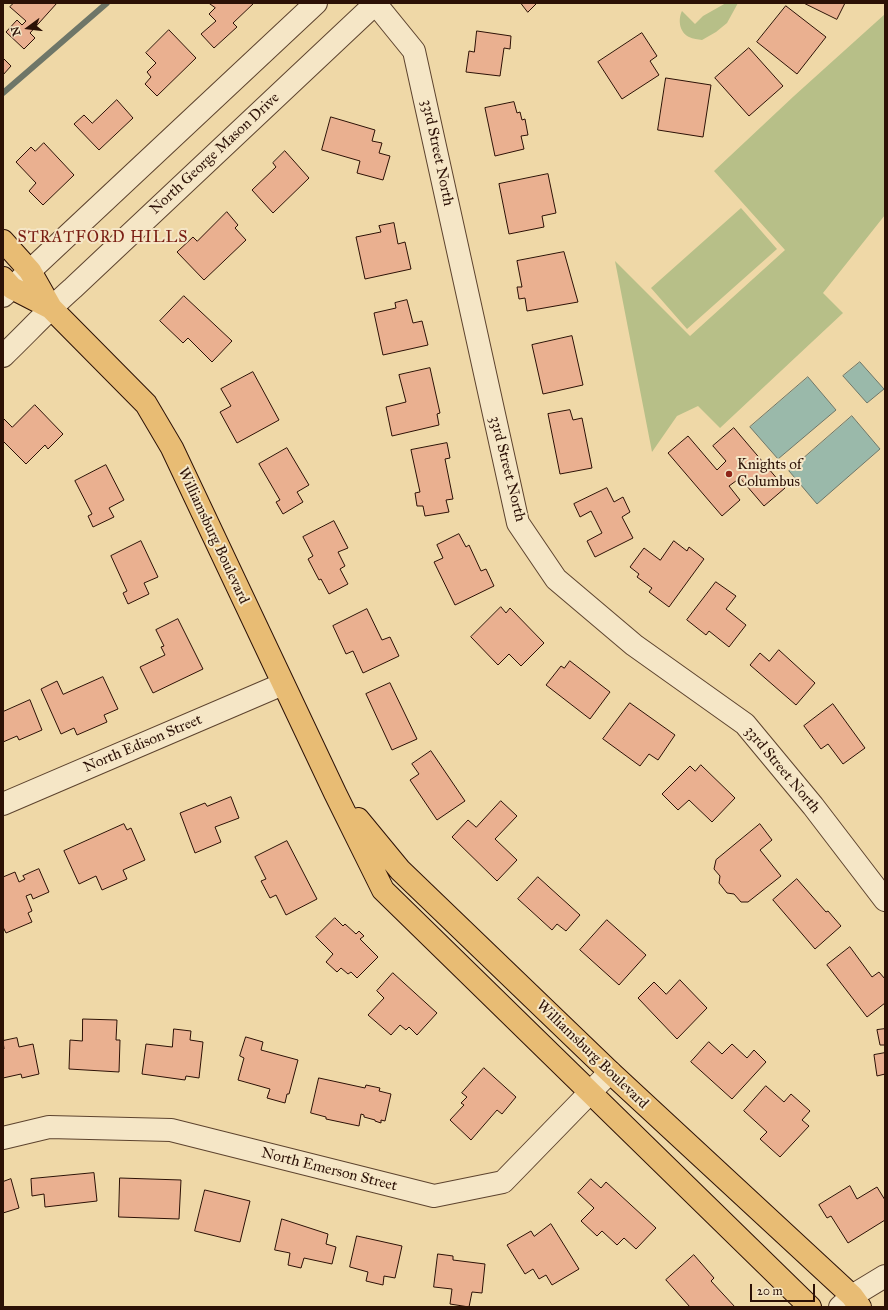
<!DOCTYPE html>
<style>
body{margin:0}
#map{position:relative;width:888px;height:1310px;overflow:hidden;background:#efd8a7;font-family:"IM FELL Great Primer",serif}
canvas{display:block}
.frame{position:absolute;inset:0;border:4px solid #2c1106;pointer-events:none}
.north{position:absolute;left:8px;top:8px;width:40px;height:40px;-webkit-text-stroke:3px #f5e6c6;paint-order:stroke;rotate:255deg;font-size:11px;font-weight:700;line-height:16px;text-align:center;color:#2c1106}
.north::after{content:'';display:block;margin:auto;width:14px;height:18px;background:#2c1106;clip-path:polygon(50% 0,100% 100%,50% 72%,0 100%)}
.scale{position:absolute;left:750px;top:1284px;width:65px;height:18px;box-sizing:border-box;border:2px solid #2c1106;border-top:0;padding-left:5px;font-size:12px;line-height:14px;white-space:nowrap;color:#2c1106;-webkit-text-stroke:3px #f5e6c6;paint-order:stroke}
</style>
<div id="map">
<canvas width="888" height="1310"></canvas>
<div class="frame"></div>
<div class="north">N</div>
<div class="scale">20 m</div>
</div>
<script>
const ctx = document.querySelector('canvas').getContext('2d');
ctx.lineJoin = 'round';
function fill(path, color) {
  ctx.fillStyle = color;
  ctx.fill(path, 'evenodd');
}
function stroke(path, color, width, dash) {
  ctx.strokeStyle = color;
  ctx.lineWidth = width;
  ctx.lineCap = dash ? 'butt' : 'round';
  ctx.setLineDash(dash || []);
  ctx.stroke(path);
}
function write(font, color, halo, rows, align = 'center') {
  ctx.font = font + ' "IM FELL Great Primer",serif';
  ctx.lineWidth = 4;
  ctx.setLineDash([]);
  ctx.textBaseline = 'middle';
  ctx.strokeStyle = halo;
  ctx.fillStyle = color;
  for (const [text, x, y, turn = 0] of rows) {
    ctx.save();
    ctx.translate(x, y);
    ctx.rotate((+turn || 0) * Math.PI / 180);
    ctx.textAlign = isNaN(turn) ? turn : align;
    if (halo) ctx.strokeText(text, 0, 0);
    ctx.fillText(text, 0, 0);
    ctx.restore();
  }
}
fill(new Path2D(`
 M 726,3 L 738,3 L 727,23 L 716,32 L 702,40 C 698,39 693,39 689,37 C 679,32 678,19 682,11 L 695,24 L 703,16 Z
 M 885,14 L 885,215 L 823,293 L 843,313 L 720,428 L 698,406 L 677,416 L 652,452 L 615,261 L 690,336 L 785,250 L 714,171 L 794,96 Z
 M 741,208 L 777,249 L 687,329 L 651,288 Z`), '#b7bf88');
const water = new Path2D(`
 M 860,362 L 884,389 L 867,403 L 843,376 Z
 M 808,377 L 836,410 L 778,459 L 750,427 Z
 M 852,416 L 880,449 L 817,504 L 789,471 Z`);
fill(water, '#9ab9aa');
stroke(water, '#6e7668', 1);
stroke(new Path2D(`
 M 3,93 L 107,3`), '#6e7668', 6);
const building = new Path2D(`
 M 14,3 L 57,3 L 30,33 L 35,38 L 24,49 L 6,32 L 17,20 L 22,25 L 26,21 L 10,7 Z
 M 209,3 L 254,3 L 233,23 L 237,27 L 214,48 L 201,34 L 216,21 L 209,14 L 215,8 Z
 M 521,3 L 537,3 L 528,12 Z
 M 804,3 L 845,3 L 837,19 Z
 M 786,6 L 826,37 L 797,74 L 757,42 Z
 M 169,30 L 196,58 L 157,96 L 145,84 L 151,77 L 147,72 L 156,63 L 146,53 Z
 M 477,31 L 511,36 L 510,49 L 504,48 L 500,76 L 466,72 L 469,51 L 474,52 Z
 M 642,33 L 657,56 L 650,61 L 659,75 L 622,99 L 598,62 Z
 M 749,48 L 783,86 L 749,116 L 715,78 Z
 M 3,58 L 11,66 L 3,75 Z
 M 666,78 L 711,85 L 703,137 L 658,130 Z
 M 117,100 L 133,118 L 99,150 L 74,124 L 84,115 L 92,123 Z
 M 514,102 L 517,113 L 520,112 L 522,120 L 525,119 L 528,135 L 521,136 L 524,149 L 495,156 L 485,108 Z
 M 331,117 L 375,130 L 372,141 L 382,143 L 379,153 L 390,156 L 383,180 L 357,173 L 360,161 L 322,150 Z
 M 44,143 L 74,175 L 43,205 L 29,191 L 36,183 L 16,162 L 31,147 L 35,151 Z
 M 285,151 L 309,178 L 273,213 L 252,190 L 276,167 L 273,163 Z
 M 548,174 L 556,213 L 542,216 L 544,227 L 509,234 L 499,184 Z
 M 227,212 L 238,225 L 235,228 L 246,240 L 204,280 L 177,252 L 193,237 L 197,241 Z
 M 394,223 L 398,244 L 405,242 L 411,269 L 365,279 L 356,237 L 381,232 L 379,226 Z
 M 564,252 L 578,302 L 527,311 L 525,298 L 519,299 L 517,287 L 522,287 L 517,261 Z
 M 184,296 L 232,341 L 212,362 L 188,338 L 183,343 L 160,321 Z
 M 407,300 L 413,323 L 422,321 L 428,345 L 383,355 L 374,313 L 396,308 L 395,303 Z
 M 572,336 L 583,385 L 543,394 L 532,345 Z
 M 430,368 L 440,413 L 437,414 L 439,425 L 392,436 L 386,407 L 406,402 L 399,375 Z
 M 253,372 L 279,420 L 237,443 L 220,412 L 231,406 L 221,389 Z
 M 35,405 L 63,434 L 48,449 L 45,445 L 26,464 L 3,441 L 3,418 L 12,427 Z
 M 570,410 L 573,420 L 582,418 L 592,468 L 560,474 L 548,414 Z
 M 734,428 L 785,488 L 764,506 L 740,478 L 729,486 L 740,500 L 722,516 L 668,453 L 688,436 L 717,470 L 726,461 L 713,446 Z
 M 447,443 L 450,458 L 445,459 L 453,499 L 446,500 L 449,512 L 425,516 L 423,506 L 417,506 L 415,493 L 420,492 L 411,450 Z
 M 287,448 L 309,485 L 297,492 L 303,502 L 283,514 L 276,502 L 280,500 L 259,464 Z
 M 106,465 L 124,500 L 109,508 L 114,517 L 93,527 L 88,516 L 92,514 L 75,481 Z
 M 607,488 L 614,502 L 623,497 L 630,512 L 622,517 L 633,538 L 595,557 L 587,541 L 602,533 L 591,511 L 580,517 L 574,504 Z
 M 334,521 L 348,548 L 338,552 L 345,566 L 340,569 L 348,584 L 329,594 L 321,579 L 319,580 L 308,559 L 313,556 L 303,537 Z
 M 459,534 L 466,547 L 469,545 L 481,571 L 486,569 L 494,586 L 455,605 L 434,562 L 443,558 L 437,545 Z
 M 141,541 L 158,577 L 144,583 L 149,594 L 128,604 L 123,593 L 127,591 L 111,556 Z
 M 674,541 L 687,551 L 689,547 L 704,559 L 669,607 L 649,592 L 652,588 L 637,577 L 639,574 L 630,567 L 644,548 L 660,560 Z
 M 716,582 L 736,596 L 726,609 L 746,625 L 729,647 L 709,631 L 706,635 L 687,620 Z
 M 501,607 L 506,613 L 510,608 L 544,643 L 521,666 L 509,654 L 498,665 L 471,637 Z
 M 367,609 L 382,640 L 390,637 L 399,656 L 363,673 L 353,651 L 346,654 L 333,626 Z
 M 178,619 L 203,669 L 153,693 L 140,667 L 165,655 L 161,647 L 164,646 L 156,630 Z
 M 779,650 L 815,683 L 796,705 L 750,665 L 760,653 L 769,661 Z
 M 570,661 L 610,692 L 590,719 L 546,685 L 561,666 L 564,668 Z
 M 103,677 L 118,709 L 104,715 L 107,722 L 77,735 L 74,728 L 61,734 L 41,689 L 57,681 L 63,694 Z
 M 390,683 L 417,739 L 392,750 L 366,694 Z
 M 30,700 L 42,730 L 19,740 L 17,736 L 3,742 L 3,712 Z
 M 630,703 L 675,735 L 658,760 L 649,754 L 640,766 L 603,739 Z
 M 833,704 L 865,748 L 843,764 L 828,744 L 821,749 L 804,726 Z
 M 431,751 L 465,801 L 437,820 L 410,780 L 419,774 L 412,764 Z
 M 701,765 L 735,798 L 712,822 L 689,800 L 678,810 L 662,794 L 690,766 L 695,771 Z
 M 231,797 L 239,818 L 215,827 L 221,842 L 195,853 L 180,813 L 205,803 L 207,806 Z
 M 501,801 L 517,816 L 495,839 L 517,860 L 497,881 L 452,837 L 468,820 L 476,827 Z
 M 124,824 L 127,830 L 131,828 L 145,860 L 123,870 L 127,879 L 102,890 L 96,876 L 79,884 L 64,851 Z
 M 760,824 L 772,840 L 760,850 L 781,876 L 748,902 L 741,902 L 734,894 L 727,893 L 719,883 L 720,876 L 714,869 L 716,860 Z
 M 287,841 L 317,899 L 286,915 L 276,895 L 270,898 L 261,881 L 266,879 L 255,857 Z
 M 39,869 L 49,892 L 33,899 L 31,894 L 26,896 L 32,911 L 28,913 L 32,922 L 6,933 L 3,927 L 3,877 L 15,872 L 19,882 L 25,879 L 23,876 Z
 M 538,877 L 580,915 L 566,931 L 557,924 L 552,930 L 518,899 Z
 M 797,879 L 826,912 L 828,911 L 841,926 L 815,949 L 773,900 Z
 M 335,918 L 343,926 L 345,924 L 356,934 L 359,931 L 364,936 L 360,939 L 378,957 L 357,978 L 351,972 L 348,974 L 341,968 L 337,972 L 326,962 L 333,954 L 316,937 Z
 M 607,920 L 646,955 L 619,985 L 580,950 Z
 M 850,947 L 872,977 L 879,972 L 885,979 L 885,1003 L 867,1017 L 827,965 Z
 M 393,973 L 437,1013 L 417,1035 L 409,1027 L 406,1030 L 400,1025 L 391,1035 L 368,1015 L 384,998 L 377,991 Z
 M 680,980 L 707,1008 L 677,1039 L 638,998 L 654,982 L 666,994 Z
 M 83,1019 L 117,1020 L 116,1040 L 120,1040 L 119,1072 L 69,1069 L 70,1040 L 82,1041 Z
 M 174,1029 L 191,1031 L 190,1040 L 203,1042 L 199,1078 L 186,1076 L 185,1080 L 142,1074 L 146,1044 L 172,1047 Z
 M 885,1029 L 885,1045 L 880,1045 L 877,1030 Z
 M 246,1037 L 263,1042 L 261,1050 L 298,1060 L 289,1094 L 287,1094 L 285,1103 L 267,1098 L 270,1089 L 238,1080 L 244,1058 L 240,1056 Z
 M 17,1038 L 19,1047 L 33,1044 L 39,1074 L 22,1078 L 21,1074 L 3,1078 L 3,1050 L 4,1049 L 3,1041 Z
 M 709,1042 L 722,1054 L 732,1044 L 747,1058 L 754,1050 L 766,1062 L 732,1099 L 691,1062 Z
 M 885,1053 L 885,1074 L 877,1076 L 874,1055 Z
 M 484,1068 L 516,1097 L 502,1114 L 497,1110 L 471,1140 L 450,1120 L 464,1105 L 461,1103 L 467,1097 L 462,1093 Z
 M 319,1078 L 365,1088 L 366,1085 L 380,1088 L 379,1091 L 391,1094 L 385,1121 L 381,1120 L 381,1123 L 375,1121 L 375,1120 L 364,1117 L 364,1115 L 361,1114 L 359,1126 L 326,1119 L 326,1117 L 311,1113 Z
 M 766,1086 L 784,1102 L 791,1094 L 810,1111 L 802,1120 L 809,1126 L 780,1157 L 760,1139 L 767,1132 L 744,1111 Z
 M 94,1173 L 97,1201 L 45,1207 L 44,1194 L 32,1196 L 31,1179 Z
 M 120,1178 L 181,1180 L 179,1219 L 119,1217 Z
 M 11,1179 L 19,1208 L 3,1213 L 3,1182 Z
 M 591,1179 L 601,1188 L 606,1182 L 656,1228 L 636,1249 L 624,1238 L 617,1245 L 602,1231 L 597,1236 L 581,1221 L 594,1208 L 578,1193 Z
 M 850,1186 L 857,1199 L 877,1187 L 885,1200 L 885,1220 L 848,1243 L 831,1216 L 827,1218 L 819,1205 Z
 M 205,1190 L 250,1201 L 240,1242 L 195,1231 Z
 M 282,1219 L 328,1234 L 326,1244 L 336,1247 L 332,1264 L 304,1258 L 301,1268 L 288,1265 L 290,1253 L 275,1250 Z
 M 551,1224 L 579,1269 L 552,1285 L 546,1275 L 539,1279 L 533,1269 L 525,1274 L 507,1245 L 531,1231 L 534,1236 Z
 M 357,1236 L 402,1246 L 395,1278 L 384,1276 L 383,1285 L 366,1281 L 368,1272 L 350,1267 Z
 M 438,1254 L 453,1256 L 453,1260 L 485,1264 L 482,1293 L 472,1292 L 469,1307 L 450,1304 L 452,1289 L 434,1287 Z
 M 694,1255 L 714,1278 L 711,1281 L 735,1307 L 690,1307 L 666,1280 Z`);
fill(building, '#eab090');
stroke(building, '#2c1106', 1);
const minor = new Path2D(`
 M 375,3 L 414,51 L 518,523 L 556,579 L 634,645 L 745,724 L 813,806 L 885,900
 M 3,296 L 316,3
 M 3,356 C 27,333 49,309 73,288 L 376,3
 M 3,804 L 283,684
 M 3,1138 L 49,1127 L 171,1130 L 434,1196 L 503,1182 L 610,1072
 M 840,1307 L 852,1296 L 885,1276`);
const major = new Path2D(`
 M 3,241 L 30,271 L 51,308 L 146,404 L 172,448 L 335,793 L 383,890 L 810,1307
 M 3,278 L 12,288 L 51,308
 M 358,819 L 400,870 L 610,1072 L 852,1296 L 860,1307`);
stroke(minor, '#5d432e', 24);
stroke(major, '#2c1106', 24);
stroke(minor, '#f5e6c6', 22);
stroke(major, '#e8bc74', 22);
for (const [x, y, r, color] of [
 [729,474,4,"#8f2418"]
]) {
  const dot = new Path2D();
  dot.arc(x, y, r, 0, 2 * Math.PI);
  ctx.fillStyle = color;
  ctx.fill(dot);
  stroke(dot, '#f5e6c6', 1.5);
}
write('15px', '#2c1106', '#f5e6c6', [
 ["33rd Street North",437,153,78],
 ["North George Mason Drive",215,154,-43],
 ["33rd Street North",507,469,76],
 ["Williamsburg Boulevard",213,536,65],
 ["North Edison Street",143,744,-23],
 ["33rd Street North",782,770,50],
 ["Williamsburg Boulevard",592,1055,44],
 ["North Emerson Street",329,1170,14]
]);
write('15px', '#2c1106', '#f5e6c6', [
 ["Knights of",737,465],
 ["Columbus",737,482]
], 'left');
ctx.letterSpacing = '1px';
write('16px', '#7a1f14', '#f5e6c6', [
 ["STRATFORD HILLS",103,238]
]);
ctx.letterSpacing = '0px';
</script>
